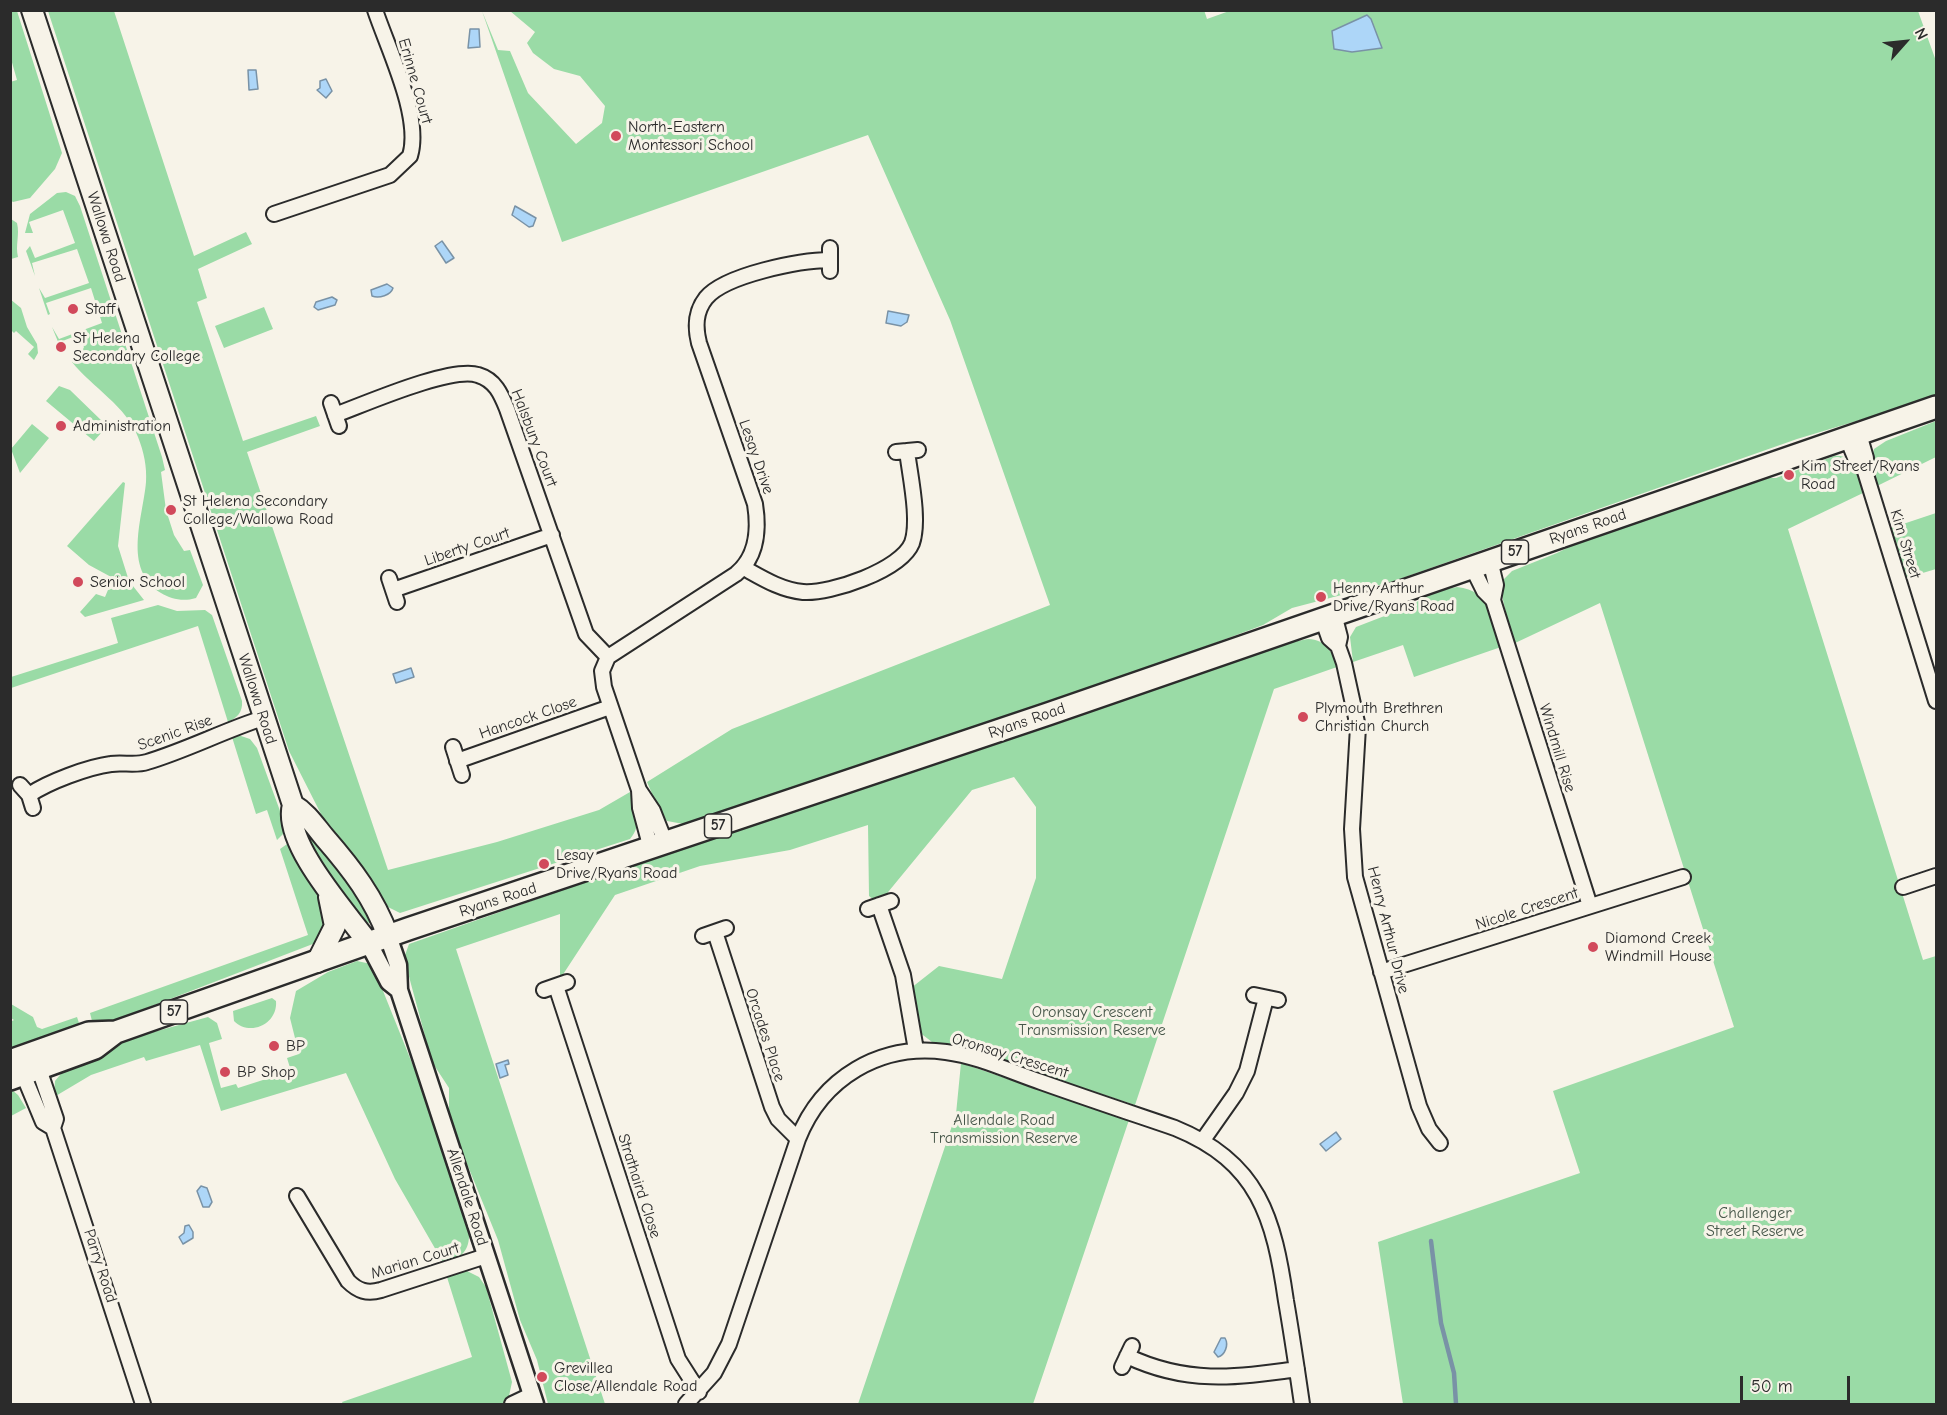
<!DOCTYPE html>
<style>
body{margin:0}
#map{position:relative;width:1947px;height:1415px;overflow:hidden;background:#f7f3e8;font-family:"Comic Neue",sans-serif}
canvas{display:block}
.frame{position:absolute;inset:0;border:12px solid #2b2b2b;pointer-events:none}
.north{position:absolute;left:1875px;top:12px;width:60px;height:60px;-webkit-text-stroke:4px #f7f3e8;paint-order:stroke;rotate:63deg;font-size:16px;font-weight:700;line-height:24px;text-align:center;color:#2b2b2b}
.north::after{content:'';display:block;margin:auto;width:21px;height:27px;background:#2b2b2b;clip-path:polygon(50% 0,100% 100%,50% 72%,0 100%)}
.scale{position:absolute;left:1740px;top:1376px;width:110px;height:27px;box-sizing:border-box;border:3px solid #2b2b2b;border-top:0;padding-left:8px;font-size:18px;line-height:21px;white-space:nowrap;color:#2b2b2b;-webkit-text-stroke:4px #f7f3e8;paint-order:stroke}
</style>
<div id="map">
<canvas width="1947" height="1415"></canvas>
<div class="frame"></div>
<div class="north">N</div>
<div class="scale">50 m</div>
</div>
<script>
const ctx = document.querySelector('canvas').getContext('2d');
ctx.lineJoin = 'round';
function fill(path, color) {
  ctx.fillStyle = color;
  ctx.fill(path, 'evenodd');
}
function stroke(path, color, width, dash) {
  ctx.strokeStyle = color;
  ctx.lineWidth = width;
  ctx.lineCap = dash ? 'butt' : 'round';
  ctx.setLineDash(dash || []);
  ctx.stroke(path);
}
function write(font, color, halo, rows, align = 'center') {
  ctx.font = font + ' "Comic Neue",sans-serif';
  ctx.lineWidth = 6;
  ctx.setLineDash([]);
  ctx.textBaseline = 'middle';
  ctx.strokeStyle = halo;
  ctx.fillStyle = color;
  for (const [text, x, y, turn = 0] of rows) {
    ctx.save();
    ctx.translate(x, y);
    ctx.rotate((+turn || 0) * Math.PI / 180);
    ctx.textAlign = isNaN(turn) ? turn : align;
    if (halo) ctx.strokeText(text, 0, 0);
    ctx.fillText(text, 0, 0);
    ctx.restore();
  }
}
fill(new Path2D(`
 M 11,10 L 17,11 L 62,153 L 55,169 L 30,198 L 13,202 L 10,200 L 10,82 L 17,80 L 11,59 Z
 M 1204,10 L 1207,19 L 1232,10 L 1918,11 L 1936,61 L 1936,397 L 1797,439 L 1391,582 L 1292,608 L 1263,625 L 1111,682 L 689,825 L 667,821 L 660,812 L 647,782 L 732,729 L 1050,605 L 950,320 L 868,135 L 562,242 L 482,11 L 498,50 L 510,51 L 528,93 L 576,144 L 602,123 L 605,106 L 580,76 L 554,69 L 533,53 L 527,43 L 535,32 L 510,11 Z
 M 48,11 L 114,11 L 194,256 L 246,232 L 252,244 L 198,269 L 207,298 L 197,302 L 243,441 L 316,416 L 320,426 L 247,452 L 388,870 L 497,842 L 599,810 L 630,792 C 635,808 643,825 630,839 L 400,913 L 388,907 L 369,875 L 323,818 L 289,751 Z
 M 66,192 L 75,196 L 80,206 L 162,457 L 165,470 L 161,472 L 166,510 L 174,535 L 184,551 L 190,550 L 203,585 L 196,598 C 183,602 171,599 161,593 C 122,569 143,518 146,482 C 147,467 144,452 138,437 C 127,407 92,387 72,362 L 80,356 L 84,347 L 78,335 L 60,342 L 61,349 L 52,327 L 59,339 L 102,323 L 91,288 L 46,303 L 50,314 L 48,315 L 39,288 L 45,298 L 89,283 L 77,249 L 32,263 L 35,276 L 26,251 L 30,246 L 35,258 L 75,243 L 63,210 L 29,222 L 33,233 L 25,233 L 30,214 L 57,193 Z
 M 11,219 L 17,223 C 20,235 15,245 18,257 L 11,259 Z
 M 10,299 L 21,308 L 27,327 L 37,344 L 38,353 L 34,360 L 28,354 L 34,347 L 16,331 L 14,333 L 11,330 Z
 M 264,307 L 273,329 L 224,348 L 215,326 Z
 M 59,386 L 70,390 L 104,423 L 99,428 L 102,432 L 94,441 L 46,401 Z
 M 1936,421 L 1936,457 L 1877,486 L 1871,464 L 1874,449 L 1886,441 Z
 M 32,424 L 49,438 L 20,473 L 11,449 Z
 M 1834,456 C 1856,454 1858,476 1863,493 L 1788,529 L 1923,960 L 1936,956 L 1936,1404 L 1403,1404 L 1378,1242 L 1580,1173 L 1553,1091 L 1734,1027 L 1600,603 L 1513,644 L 1501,591 L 1503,580 L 1512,571 L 1557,553 L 1591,536 L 1758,478 L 1776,478 Z
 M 123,482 L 125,483 L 118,546 L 129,581 L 144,600 L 85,617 L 80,612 L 96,594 L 105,597 L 113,578 L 89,565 L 67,546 Z
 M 1936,513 L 1936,569 L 1906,578 L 1891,528 Z
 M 1457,587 C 1492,591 1492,618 1501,647 L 1414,677 L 1403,645 L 1353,662 L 1350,637 L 1356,627 L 1413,605 L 1428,593 Z
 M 158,605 L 177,611 L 205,610 L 212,615 L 242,701 C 243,712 237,718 228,722 L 198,626 L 11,688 L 11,677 L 118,643 L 111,618 Z
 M 1308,639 C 1326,640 1332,651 1337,667 L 1274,689 L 1135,1105 L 963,1048 L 932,1042 L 919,1032 L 911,988 L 939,966 L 1002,979 L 1036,878 L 1036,807 L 1014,777 L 972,790 L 884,897 L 874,900 L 869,896 L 868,825 L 790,850 L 700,866 L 615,895 L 560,979 L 560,914 L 456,949 L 605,1404 L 548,1404 L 537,1360 L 520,1320 L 498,1240 L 452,1127 L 449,1116 L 449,1088 L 432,1062 L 404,958 L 409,944 L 787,811 L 1282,644 Z
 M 238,735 L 250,739 L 257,748 L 287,830 L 277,840 L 267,810 L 256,814 L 232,737 Z
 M 308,830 L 354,888 L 371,923 C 352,926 311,850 305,832 Z
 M 290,842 L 324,904 L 329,920 L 318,942 L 100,1026 L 92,1021 L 90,1013 L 308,935 L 280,849 Z
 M 357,961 L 371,964 L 375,971 L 420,1083 L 469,1232 C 470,1251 461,1258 444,1264 L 395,1179 L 346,1073 L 221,1111 L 200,1045 L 146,1061 L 144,1057 L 91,1075 L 54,1097 L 55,1081 L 64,1070 L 111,1046 L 139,1036 L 208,1017 L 217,1023 L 222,1039 L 209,1043 L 221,1088 L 236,1084 L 238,1088 L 291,1071 L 287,1058 L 299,1054 L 290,1018 L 296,991 L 328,972 Z
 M 272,998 L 276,1001 C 278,1024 250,1037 234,1021 L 233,1011 Z
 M 11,1004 L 33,1017 L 37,1027 L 42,1029 L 77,1017 L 80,1026 L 11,1057 L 10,1022 L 14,1020 L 11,1018 Z
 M 961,1063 L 1129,1120 L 1033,1404 L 858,1404 L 956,1114 Z
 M 11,1089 L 18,1095 L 26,1108 L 11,1116 Z
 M 465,1270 L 479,1277 L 486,1287 L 512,1382 L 509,1396 L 502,1404 L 343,1404 L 342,1402 L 472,1357 L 446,1274 Z`), '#9adba6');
const water = new Path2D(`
 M 1367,15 L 1371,19 L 1382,48 L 1352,52 L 1334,49 L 1332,31 Z
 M 470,29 L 479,29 L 480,47 L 468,48 Z
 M 248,70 L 256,70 L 258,89 L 249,90 Z
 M 326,79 L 332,91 L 326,98 L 317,90 L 320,88 L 320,81 Z
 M 515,206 L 536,218 L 533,226 L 529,227 L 512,215 Z
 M 442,241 L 454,258 L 446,263 L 435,246 Z
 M 387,284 L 393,288 C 391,295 379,299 372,296 L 371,290 Z
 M 332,297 L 337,300 L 335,305 L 318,310 L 314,307 L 316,302 Z
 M 888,311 L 909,315 L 907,322 L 901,326 L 886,323 Z
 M 411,668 L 414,677 L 396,683 L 393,674 Z
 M 508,1060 L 509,1064 L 505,1065 L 508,1075 L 500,1078 L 496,1064 Z
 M 1336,1132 L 1341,1139 L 1326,1151 L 1320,1144 Z
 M 201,1186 L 207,1188 L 212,1202 L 209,1207 L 203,1207 L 197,1191 Z
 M 189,1225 L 193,1232 L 193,1238 L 183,1244 L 179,1237 L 184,1233 L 185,1226 Z
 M 1221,1338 L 1225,1338 C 1229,1345 1225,1355 1218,1357 L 1214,1352 Z`);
fill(water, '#add6f8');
stroke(water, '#7992a6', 1.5);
stroke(new Path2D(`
 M 1431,1241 L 1441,1323 L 1454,1373 L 1456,1404`), '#7992a6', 4.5);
const minor = new Path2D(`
 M 274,214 L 390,175 L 410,156 C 422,117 388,49 375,10
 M 830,271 L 830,248
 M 331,403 L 339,426
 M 335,415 C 365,404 451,366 478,375 C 495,380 501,394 507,409 L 586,634 L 608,657
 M 1859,434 L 1866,458 L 1863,465
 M 1847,438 L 1856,460 L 1863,465 L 1936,701
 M 896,452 L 918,450
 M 1490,560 L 1496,585 L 1493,600 L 1590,906
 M 1472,567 L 1484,591 L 1493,600
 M 744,568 C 762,578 781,590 803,592 C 831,594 901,570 912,543 C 920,520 910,476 907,451
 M 389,578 L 397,602
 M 393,590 L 552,535
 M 1334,614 L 1340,637 L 1338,646
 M 1322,618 L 1329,638 L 1338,646 L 1344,663 L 1358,727 L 1352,829 L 1355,877 L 1419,1106 L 1429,1129 L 1440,1143
 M 453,747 L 462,775
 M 457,761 L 610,707
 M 20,785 L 29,795 L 33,808
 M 639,790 L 640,808 L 651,849
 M 29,795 C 48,782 88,767 111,764 C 123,762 135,766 147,762 C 187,750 223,731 263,718
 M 666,844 L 653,811 L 639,790 L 604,687 L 602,671 L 608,657 L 736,574 C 757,557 759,529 755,504 L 699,343 C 695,327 695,312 706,298 C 725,275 800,260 830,260
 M 1903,887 L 1936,876
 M 879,905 L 903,975 L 916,1050
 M 868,909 L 891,901
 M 715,932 L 772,1107 L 778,1119 L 798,1139
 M 703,936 L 726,928
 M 1381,972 L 1683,877
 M 556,986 L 678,1359 L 699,1392
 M 544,990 L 567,982
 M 1254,995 L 1278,1000
 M 39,1069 L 56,1119 L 53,1128 L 143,1404
 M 23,1074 L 43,1122 L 53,1128
 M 1203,1140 L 1236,1093 L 1247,1071 L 1266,998
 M 297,1196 L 348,1281 C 358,1291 367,1294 381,1290 L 486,1256
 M 1127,1356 C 1186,1384 1234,1378 1297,1369
 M 1122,1367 L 1132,1346
 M 512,1404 L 531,1395
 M 686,1404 L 714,1373 L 729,1344 L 798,1139 C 822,1078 880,1043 946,1052 C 978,1056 1011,1072 1041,1082 C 1086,1098 1131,1113 1175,1128 C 1259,1162 1274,1218 1286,1301 C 1292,1335 1297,1370 1302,1404`);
const tertiary = new Path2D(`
 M 388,936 L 398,965 L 399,990 L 535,1404
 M 369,944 L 389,982 L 399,990`);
const secondary = new Path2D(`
 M 32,10 L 293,805 C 282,843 348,914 369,944
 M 293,805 C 307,813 315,826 325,838 C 352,869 374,898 388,936
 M 317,962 L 335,926 L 329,897`);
const primary = new Path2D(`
 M 10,1061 L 89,1033 L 116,1032
 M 10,1079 L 95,1048 L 116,1032 L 408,929 L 1048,714 L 1936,407`);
stroke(minor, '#2b2b2b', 18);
stroke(tertiary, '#2b2b2b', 21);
stroke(secondary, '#2b2b2b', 24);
stroke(primary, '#2b2b2b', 26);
stroke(minor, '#f7f3e8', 14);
stroke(tertiary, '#f7f3e8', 16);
stroke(secondary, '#f7f3e8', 20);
stroke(primary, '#f7f3e8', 21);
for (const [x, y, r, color] of [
 [616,136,6,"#d1495b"],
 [73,309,6,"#d1495b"],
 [61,347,6,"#d1495b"],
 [61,426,6,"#d1495b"],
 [1789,475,6,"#d1495b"],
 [171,510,6,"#d1495b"],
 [78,582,6,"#d1495b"],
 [1321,597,6,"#d1495b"],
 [1303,717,6,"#d1495b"],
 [544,864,6,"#d1495b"],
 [1593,947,6,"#d1495b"],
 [274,1046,6,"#d1495b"],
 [225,1072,6,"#d1495b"],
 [542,1377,6,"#d1495b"]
]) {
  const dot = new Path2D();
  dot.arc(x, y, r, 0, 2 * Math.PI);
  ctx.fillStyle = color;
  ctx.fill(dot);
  stroke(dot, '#f7f3e8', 2);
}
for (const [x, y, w] of [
 [1515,552,27],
 [718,826,27],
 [174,1012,27]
]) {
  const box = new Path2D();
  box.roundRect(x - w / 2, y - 12, w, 24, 4.5);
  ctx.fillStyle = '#f7f3e8';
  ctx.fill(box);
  stroke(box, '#2b2b2b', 1.5);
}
write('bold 15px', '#2b2b2b', null, [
 ["57",1515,552],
 ["57",718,826],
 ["57",174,1012]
]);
write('16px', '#2b2b2b', '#f7f3e8', [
 ["Erinne Court",415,81,74],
 ["Wallowa Road",106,237,72],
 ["Halsbury Court",534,438,69],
 ["Lesay Drive",756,457,71],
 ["Ryans Road",1588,527,-19],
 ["Kim Street",1905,544,73],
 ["Liberty Court",467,547,-19],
 ["Wallowa Road",257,699,72],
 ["Hancock Close",528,718,-19],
 ["Ryans Road",1027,721,-19],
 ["Scenic Rise",175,733,-20],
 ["Windmill Rise",1557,748,73],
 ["Ryans Road",498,900,-18],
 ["Nicole Crescent",1527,909,-18],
 ["Henry Arthur Drive",1388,930,76],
 ["Orcades Place",765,1035,72],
 ["Oronsay Crescent",1010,1056,17],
 ["Strathaird Close",639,1186,72],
 ["Allendale Road",467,1197,72],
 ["Marian Court",415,1261,-17],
 ["Parry Road",100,1266,72]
]);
write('16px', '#2b2b2b', '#f7f3e8', [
 ["North-Eastern",628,127],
 ["Montessori School",628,145],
 ["Staff",85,309],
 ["St Helena",73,338],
 ["Secondary College",73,356],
 ["Administration",73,426],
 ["Kim Street/Ryans",1801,466],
 ["Road",1801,484],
 ["St Helena Secondary",183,501],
 ["College/Wallowa Road",183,519],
 ["Senior School",90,582],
 ["Henry Arthur",1333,588],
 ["Drive/Ryans Road",1333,606],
 ["Plymouth Brethren",1315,708],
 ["Christian Church",1315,726],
 ["Lesay",556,855],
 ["Drive/Ryans Road",556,873],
 ["Diamond Creek",1605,938],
 ["Windmill House",1605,956],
 ["BP",286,1046],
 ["BP Shop",237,1072],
 ["Grevillea",554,1368],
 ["Close/Allendale Road",554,1386]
], 'left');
write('16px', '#47574a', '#f7f3e8', [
 ["Oronsay Crescent",1092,1012],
 ["Transmission Reserve",1092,1030],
 ["Allendale Road",1004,1120],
 ["Transmission Reserve",1004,1138],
 ["Challenger",1755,1213],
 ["Street Reserve",1755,1231]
]);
</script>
